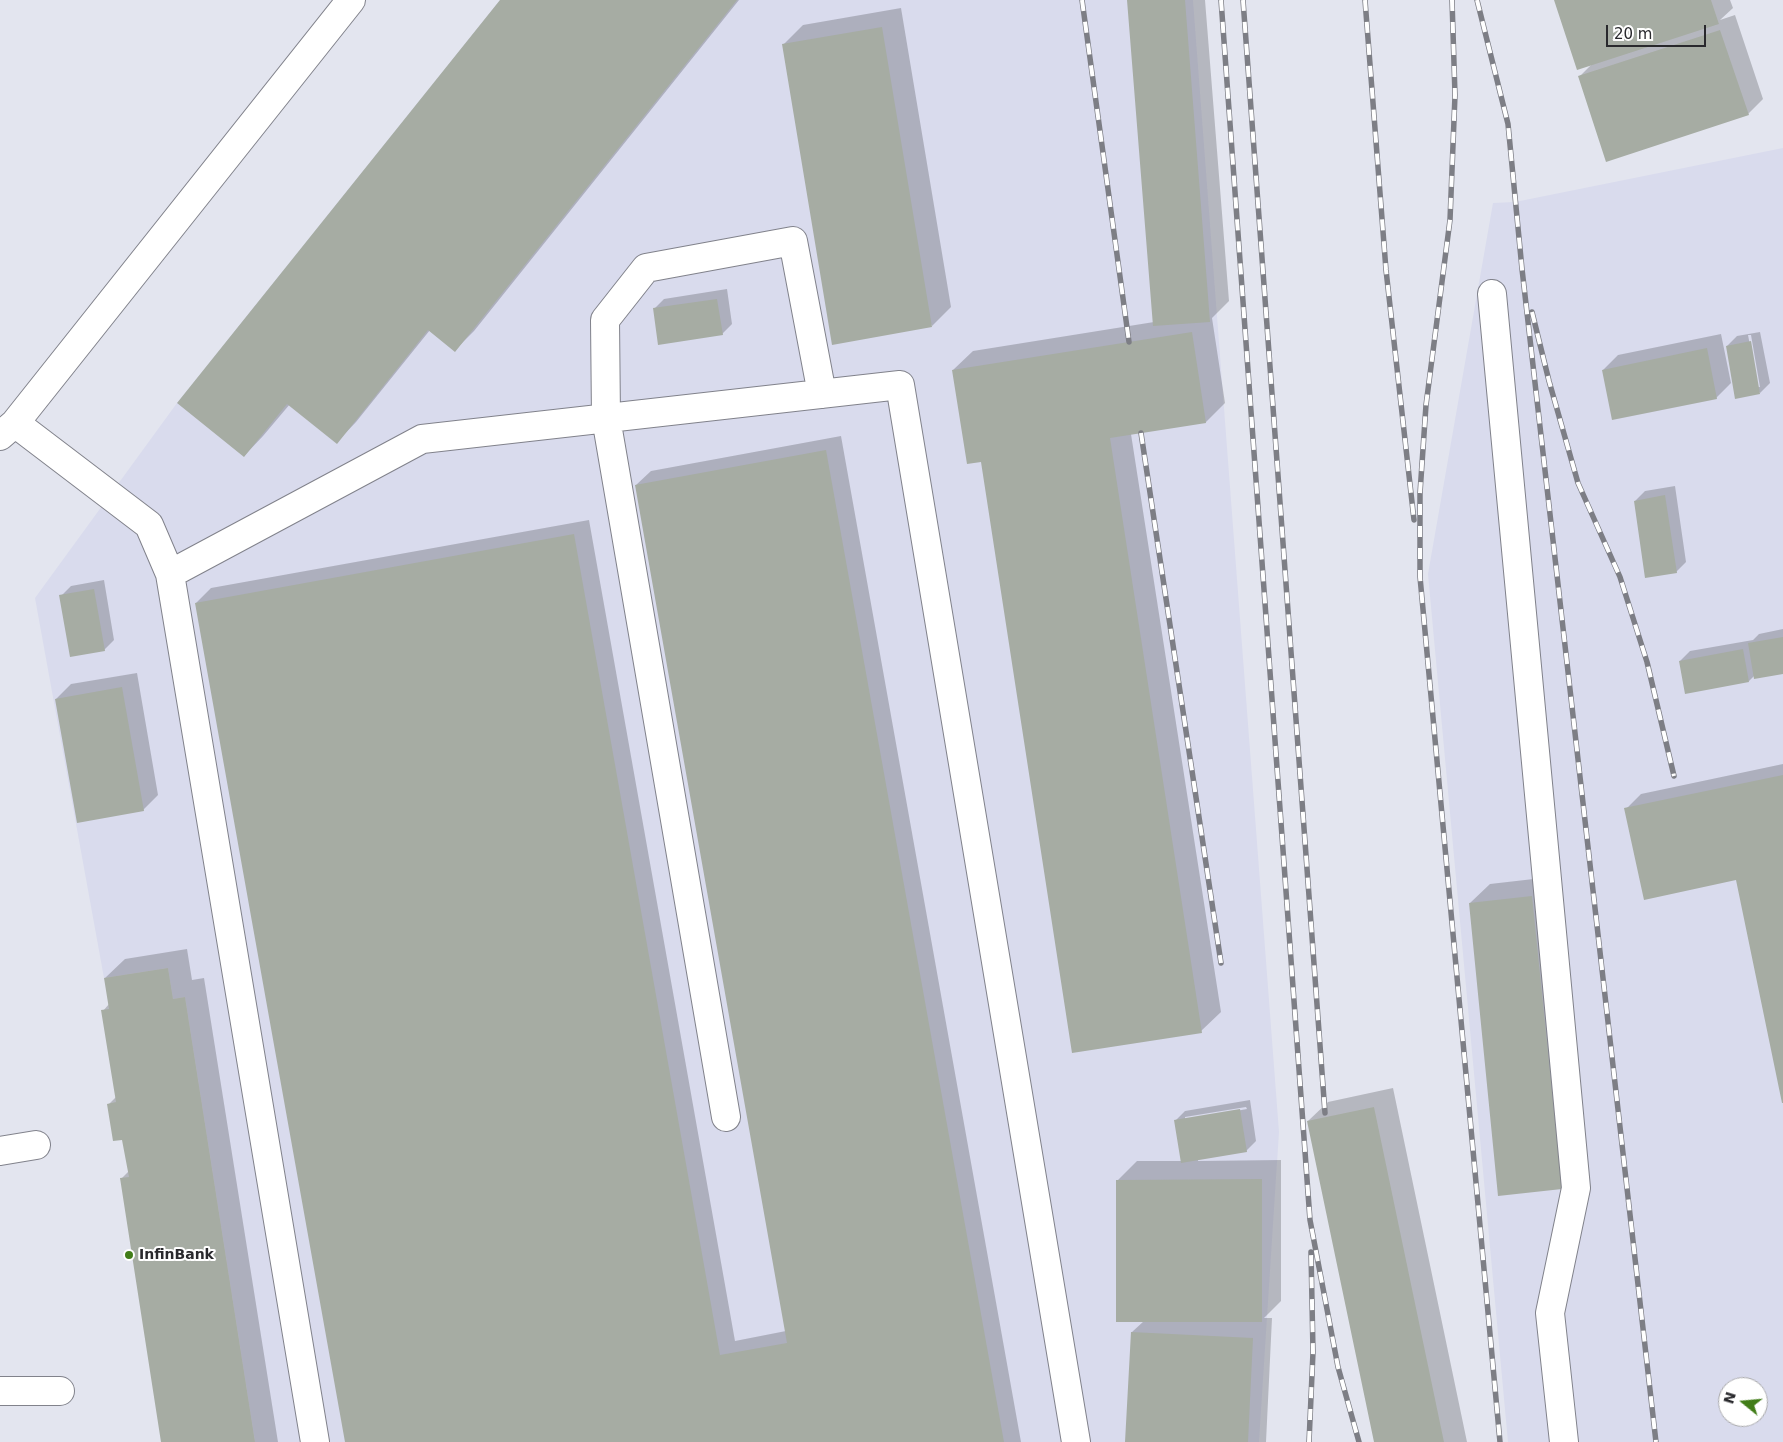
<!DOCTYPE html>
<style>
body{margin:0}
#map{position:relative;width:1783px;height:1442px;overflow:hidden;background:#e3e5ef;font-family:"DejaVu Sans",sans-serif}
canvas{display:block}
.north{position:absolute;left:1718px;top:1377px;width:50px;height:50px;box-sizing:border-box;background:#fff;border:1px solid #a9a9ab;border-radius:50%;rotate:287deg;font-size:14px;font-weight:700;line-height:20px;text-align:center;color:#29292d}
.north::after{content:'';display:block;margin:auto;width:18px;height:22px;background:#417d18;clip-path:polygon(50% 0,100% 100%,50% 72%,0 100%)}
.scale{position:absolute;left:1606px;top:25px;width:100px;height:22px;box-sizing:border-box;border:2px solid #29292d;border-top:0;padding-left:6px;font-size:15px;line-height:18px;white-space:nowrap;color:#29292d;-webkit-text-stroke:4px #fff;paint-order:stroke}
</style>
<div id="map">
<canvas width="1783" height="1442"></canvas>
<div class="north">N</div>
<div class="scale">20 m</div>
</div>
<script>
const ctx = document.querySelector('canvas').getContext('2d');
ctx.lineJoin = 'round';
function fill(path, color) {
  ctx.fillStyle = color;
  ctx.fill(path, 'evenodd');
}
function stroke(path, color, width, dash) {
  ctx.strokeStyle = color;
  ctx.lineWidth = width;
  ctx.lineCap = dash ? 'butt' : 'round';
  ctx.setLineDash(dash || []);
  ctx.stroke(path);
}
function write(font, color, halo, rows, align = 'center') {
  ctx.font = font + ' "DejaVu Sans",sans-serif';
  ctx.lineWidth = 4;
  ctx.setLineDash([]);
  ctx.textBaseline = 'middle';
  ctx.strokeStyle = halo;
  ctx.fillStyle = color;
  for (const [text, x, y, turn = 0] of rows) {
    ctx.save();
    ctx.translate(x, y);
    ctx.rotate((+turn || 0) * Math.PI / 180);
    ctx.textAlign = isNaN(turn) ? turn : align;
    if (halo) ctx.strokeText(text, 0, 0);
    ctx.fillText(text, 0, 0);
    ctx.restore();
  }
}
fill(new Path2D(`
 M 500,0 L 1193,0 L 1279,1132 L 1259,1442 L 255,1442 L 185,997 L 173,999 L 168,968 L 104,978 L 35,598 L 177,403 Z
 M 1783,148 L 1783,1442 L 1508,1442 L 1428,574 L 1493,203 L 1515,202 ZM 1728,1387 L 1758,1387 L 1758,1417 L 1728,1417 Z`), '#d9dbed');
fill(new Path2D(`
 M 502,0 L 739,0 L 474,331 L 455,350 L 430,330 L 356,422 L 337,442 L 290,404 L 263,436 L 244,456 Z
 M 1129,0 L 1205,0 L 1229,301 L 1212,318 L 1225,403 L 1206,422 L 1131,434 L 1221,1012 L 1201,1031 L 982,461 L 953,370 L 973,351 L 1154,322 Z
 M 1555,0 L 1730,0 L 1733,8 L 1720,20 L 1735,15 L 1763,99 L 1748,114 L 1580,76 L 1592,64 Z
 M 901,8 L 951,307 L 932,326 L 783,45 L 803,25 Z
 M 727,289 L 732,324 L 722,334 L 654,309 L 664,299 Z
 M 1760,332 L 1770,383 L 1760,393 L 1727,346 L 1737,336 ZM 1748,335 L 1751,335 L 1760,387 L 1758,387 Z
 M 1721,334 L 1731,383 L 1716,398 L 1603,370 L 1618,355 Z
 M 841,436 L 1021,1442 L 346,1442 L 196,603 L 211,588 L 589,520 L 735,1341 L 786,1331 L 636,485 L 651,471 Z
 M 1675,486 L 1686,562 L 1676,572 L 1635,501 L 1645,491 Z
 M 104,580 L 114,640 L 104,650 L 61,596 L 71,586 Z
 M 1783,629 L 1783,673 L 1755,675 L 1749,681 L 1680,661 L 1690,651 L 1753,640 L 1759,634 Z
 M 137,673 L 158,795 L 143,810 L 56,699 L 71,684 Z
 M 1783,764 L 1783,1101 L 1737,879 L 1626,809 L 1641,794 Z
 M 1551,877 L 1581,1168 L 1561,1187 L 1470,903 L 1490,884 Z
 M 187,949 L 192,980 L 204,978 L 278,1442 L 163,1442 L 121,1179 L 129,1171 L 124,1138 L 109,1104 L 116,1097 L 103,1011 L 109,1004 L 105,978 L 125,959 Z
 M 1393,1088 L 1467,1442 L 1375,1442 L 1308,1121 L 1328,1102 Z
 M 1250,1100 L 1256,1141 L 1246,1151 L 1198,1159 L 1198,1161 L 1281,1160 L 1281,1301 L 1264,1318 L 1272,1318 L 1266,1442 L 1126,1442 L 1132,1332 L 1144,1321 L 1117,1181 L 1137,1161 L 1182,1161 L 1175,1121 L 1185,1111 ZM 1246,1107 L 1247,1109 L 1185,1120 L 1185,1117 Z`), '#0003');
fill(new Path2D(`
 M 500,0 L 737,0 L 455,352 L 428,330 L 337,444 L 287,404 L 244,457 L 177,403 Z
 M 1127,0 L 1185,0 L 1210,322 L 1153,326 Z
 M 1554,0 L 1711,0 L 1719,24 L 1577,70 Z
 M 882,27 L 932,327 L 832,345 L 782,44 Z
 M 1720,30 L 1749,115 L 1606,162 L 1578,76 Z
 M 717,299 L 723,335 L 658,345 L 653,308 Z
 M 1192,332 L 1206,423 L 1110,438 L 1202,1033 L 1072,1053 L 981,462 L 967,464 L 952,370 Z
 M 1751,341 L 1760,394 L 1735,399 L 1726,346 Z
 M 1707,348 L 1717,399 L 1612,420 L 1602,370 Z
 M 826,450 L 1004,1442 L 345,1442 L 195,603 L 574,534 L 720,1355 L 787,1343 L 635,485 Z
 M 1665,495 L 1677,573 L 1645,578 L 1634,501 Z
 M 94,589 L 105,651 L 70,657 L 59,595 Z
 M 1783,637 L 1783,674 L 1754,679 L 1748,643 Z
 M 1743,649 L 1749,682 L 1685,694 L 1679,661 Z
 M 122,687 L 144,811 L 77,823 L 55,699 Z
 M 1783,775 L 1783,1103 L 1782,1103 L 1736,880 L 1644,900 L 1624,808 Z
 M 1532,896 L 1562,1189 L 1498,1196 L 1469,903 Z
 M 168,968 L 173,999 L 185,997 L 255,1442 L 161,1442 L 120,1178 L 129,1177 L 122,1140 L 113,1141 L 107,1104 L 116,1102 L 101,1010 L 109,1009 L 104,978 Z
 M 1374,1107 L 1444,1442 L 1374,1442 L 1307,1121 Z
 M 1240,1109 L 1247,1152 L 1181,1163 L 1174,1120 Z
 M 1262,1179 L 1262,1322 L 1116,1322 L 1116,1180 Z
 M 1131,1332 L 1253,1338 L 1248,1442 L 1125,1442 Z`), '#a6aca3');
const minor = new Path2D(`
 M 1492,294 L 1576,1188 L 1550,1313 L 1564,1442
 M 15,423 L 149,525 L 170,574 L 315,1442
 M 0,436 L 15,423 L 351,0
 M 170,574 L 422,439 L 900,385 L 1076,1442
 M 726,1117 L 606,418 L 605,320 L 646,268 L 793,241 L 822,394
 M 0,1151 L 36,1145
 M 0,1391 L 60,1391`);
stroke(minor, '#81828b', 30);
stroke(minor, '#fff', 28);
const rail = new Path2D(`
 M 1082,0 L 1129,342
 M 1221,0 L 1310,1220 L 1338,1367 L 1359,1442
 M 1243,0 L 1325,1113
 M 1365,0 L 1386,270 L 1414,520
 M 1452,0 L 1455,95 L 1450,220 L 1426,405 L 1420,493 L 1420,577 L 1500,1442
 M 1477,0 L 1508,124 L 1522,269 L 1656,1442
 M 1532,312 L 1549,381 L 1578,483 L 1620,577 L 1647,662 L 1674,776
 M 1141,433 L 1221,963
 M 1309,1442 L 1313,1352 L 1311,1252`);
stroke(rail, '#7d7e85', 5.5);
stroke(rail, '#fff', 4, [11]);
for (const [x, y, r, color] of [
 [129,1255,5,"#417d18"]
]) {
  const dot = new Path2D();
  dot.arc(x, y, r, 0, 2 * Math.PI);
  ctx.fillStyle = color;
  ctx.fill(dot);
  stroke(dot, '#fff', 2);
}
write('bold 14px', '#29292d', '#fff', [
 ["InfinBank",139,1255]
], 'left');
</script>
